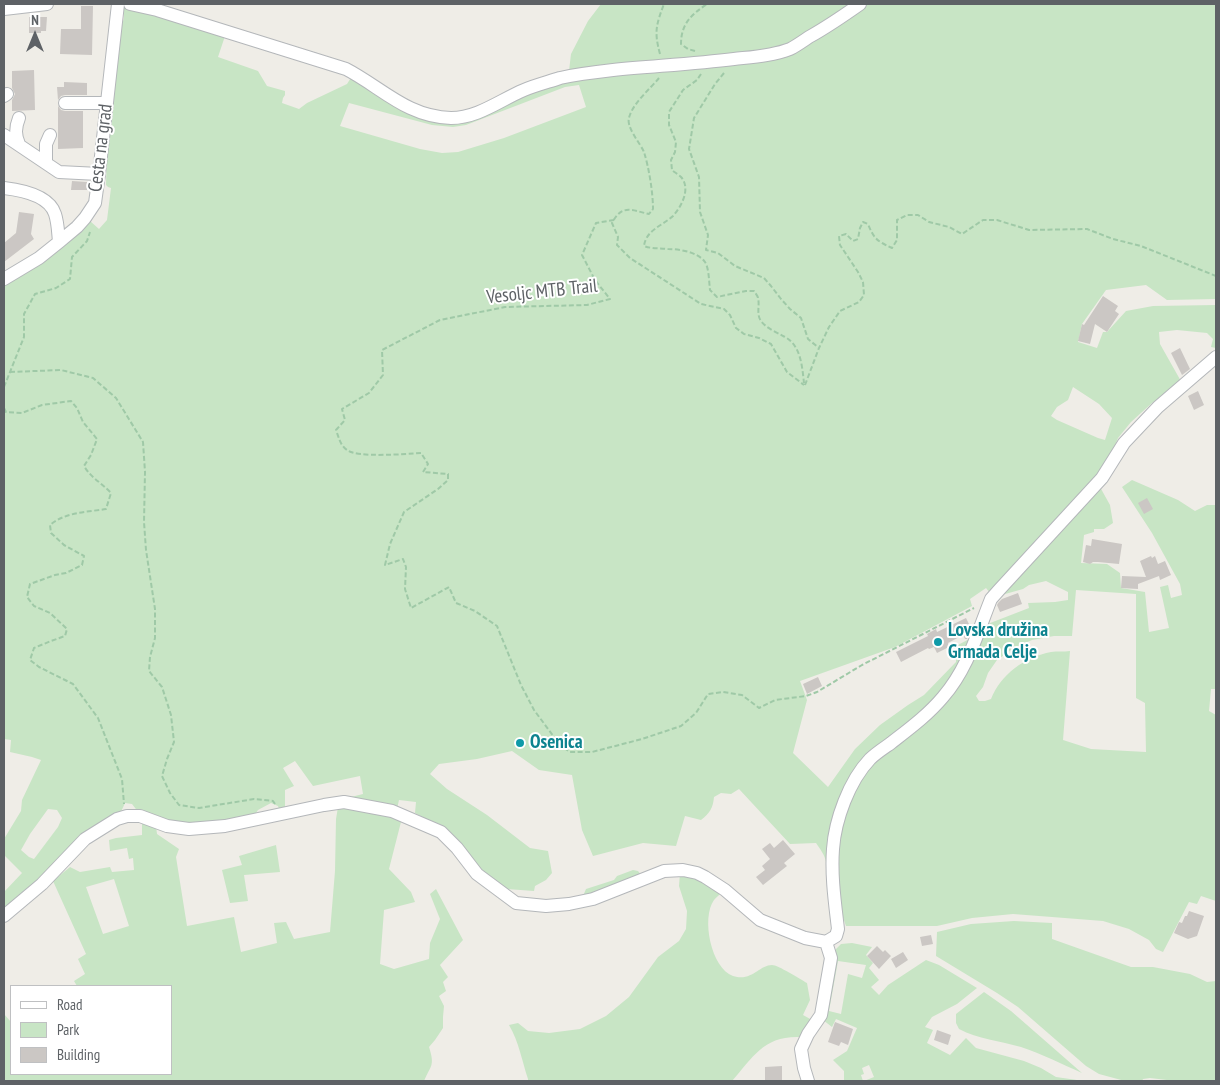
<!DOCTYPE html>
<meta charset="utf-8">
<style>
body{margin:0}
#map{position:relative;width:1220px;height:1085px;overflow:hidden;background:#efede7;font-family:"PT Sans Narrow",sans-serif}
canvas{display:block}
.frame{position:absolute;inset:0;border:5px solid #5e6266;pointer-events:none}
.legend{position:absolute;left:10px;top:985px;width:162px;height:90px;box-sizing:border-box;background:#fff;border:1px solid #bfc0c2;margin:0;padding:6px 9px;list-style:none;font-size:15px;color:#5e6266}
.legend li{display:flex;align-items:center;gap:10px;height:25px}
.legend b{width:25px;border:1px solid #bfc0c2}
.north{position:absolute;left:10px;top:10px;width:50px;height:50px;-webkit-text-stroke:4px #fff;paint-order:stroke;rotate:0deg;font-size:14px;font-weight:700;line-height:20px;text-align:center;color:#5e6266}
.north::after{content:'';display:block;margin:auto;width:18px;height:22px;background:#5e6266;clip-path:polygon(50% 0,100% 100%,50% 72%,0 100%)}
</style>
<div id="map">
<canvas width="1220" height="1085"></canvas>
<div class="frame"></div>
<ul class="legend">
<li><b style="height:6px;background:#fff"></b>Road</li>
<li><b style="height:14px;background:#c8e5c5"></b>Park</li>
<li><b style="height:14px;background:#cbc7c4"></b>Building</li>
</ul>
<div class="north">N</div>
</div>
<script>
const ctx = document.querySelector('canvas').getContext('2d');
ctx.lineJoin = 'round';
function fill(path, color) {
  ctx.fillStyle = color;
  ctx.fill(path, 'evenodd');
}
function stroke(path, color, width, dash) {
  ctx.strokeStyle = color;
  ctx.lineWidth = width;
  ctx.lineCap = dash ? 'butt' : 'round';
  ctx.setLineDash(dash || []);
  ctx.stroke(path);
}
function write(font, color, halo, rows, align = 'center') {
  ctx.font = font + ' "PT Sans Narrow",sans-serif';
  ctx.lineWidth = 4;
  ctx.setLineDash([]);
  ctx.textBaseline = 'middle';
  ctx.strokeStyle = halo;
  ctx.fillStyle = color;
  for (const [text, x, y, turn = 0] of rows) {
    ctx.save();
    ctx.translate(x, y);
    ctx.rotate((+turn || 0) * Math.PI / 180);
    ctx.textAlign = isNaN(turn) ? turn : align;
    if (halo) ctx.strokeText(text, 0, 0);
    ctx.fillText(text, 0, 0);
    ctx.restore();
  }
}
fill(new Path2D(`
 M 601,4 L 852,4 L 797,41 L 775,49 L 569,71 L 571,54 L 588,21 Z
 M 866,4 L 1216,4 L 1216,299 L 1167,300 L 1146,285 L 1106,290 L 1082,324 L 1078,342 L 1097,348 L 1103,332 L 1107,332 L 1126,311 L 1153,306 L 1216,305 L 1216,348 L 1211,347 L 1213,339 L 1207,333 L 1177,330 L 1159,332 L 1160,344 L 1182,383 L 1152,403 L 1131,422 L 1118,438 L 1113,451 L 1096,477 L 990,593 L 986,588 L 970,599 L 972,606 L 895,647 L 800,681 L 807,700 L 793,753 L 828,787 L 855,749 L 880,725 L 908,705 L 924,695 L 956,662 L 956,646 L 975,636 L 942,694 L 856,773 L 828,879 C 825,873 827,868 826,862 C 825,855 820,849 816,843 L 790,844 L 739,789 L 731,794 L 721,793 L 714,797 C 713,808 710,813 701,820 L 685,816 L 676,846 L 643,843 L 593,856 L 582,830 L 572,775 L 539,770 L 512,751 L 477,759 L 439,764 L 430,774 L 447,789 L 487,815 L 530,848 L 548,851 L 552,873 L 546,880 L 535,886 L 534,891 L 507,889 L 481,872 L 432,822 L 415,813 L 416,802 L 399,800 L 397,809 L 350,800 L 351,797 L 363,794 L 360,776 L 313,786 L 295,761 L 283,768 L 294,786 L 285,790 L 285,810 L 280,812 L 278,806 L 271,803 L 258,810 L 254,816 L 192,826 L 139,813 L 132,804 L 125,803 L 120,814 L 4,914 L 4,892 L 22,873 L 4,855 L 4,839 L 21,811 L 22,800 L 41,760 L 32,757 L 10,752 L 11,740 L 4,739 L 4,285 L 90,221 L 99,229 L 107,220 L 111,188 L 108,187 L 106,185 L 107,148 L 119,35 L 124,18 L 124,7 L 225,36 L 218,57 L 258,71 L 267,86 L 285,91 L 285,95 L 283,98 L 282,103 L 299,109 L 307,103 L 347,84 L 352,76 L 446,122 L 546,86 L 580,79 L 765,60 ZM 579,85 L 586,107 L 504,138 L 458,152 L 442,153 L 420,149 L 340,126 L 349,103 L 432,125 L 453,127 L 466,125 L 565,87 ZM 1073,387 L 1099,404 L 1112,418 L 1105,440 L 1098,438 L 1057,420 L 1051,416 L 1057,407 L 1068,400 ZM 48,809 L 57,810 L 62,818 L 58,827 L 34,859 L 29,857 L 21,850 L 30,834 Z
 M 1132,480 L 1178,500 L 1195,511 L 1207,505 L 1216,505 L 1216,689 L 1211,689 L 1209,711 L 1216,715 L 1216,901 L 1201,896 L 1197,904 L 1189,902 L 1163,952 L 1156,949 L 1149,940 L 1129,929 L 1103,921 L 1052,917 L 1013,914 L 972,918 L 937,926 L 846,926 L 839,906 L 836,875 L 843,818 L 865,772 L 889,748 L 934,713 L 985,625 L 1029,608 L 1028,603 L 1055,602 L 1068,600 L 1068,592 L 1046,581 L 1029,585 L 1023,589 L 998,596 L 1100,487 L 1110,505 L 1113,523 L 1104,529 L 1094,529 L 1094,532 L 1084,535 L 1081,563 L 1107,564 L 1120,573 L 1121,588 L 1145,592 L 1149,632 L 1169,628 L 1160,587 L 1168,585 L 1171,598 L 1182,595 L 1180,584 L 1152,533 L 1122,487 ZM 1076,590 L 1136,594 L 1136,698 L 1145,703 L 1146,752 L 1091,749 L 1063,740 L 1070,651 C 1064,652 1057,651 1051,652 C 1025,657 1001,674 991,699 L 985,701 L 979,701 L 976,696 L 983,687 L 988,673 L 997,660 L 1014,648 L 1032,640 L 1054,636 L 1072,636 Z
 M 338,807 L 402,818 L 389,869 L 411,892 L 415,902 L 384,910 L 380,964 L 394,969 L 429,959 L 430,943 L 440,919 L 430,894 L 436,889 L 463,940 L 440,965 L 448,977 L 443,982 L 446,991 L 439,996 L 444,1006 L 443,1017 L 443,1028 L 435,1040 L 429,1047 C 435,1066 431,1065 424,1081 L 4,1081 L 4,1014 L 11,1022 L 11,1074 L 171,1074 L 171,986 L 77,986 L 74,981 L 85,974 L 78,959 L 86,954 L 53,881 L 70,867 L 80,872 L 110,867 L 112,872 L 134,870 L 133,858 L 129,859 L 127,848 L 110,851 L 109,840 L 116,838 L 142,835 L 142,821 L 156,826 L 157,834 L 179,849 L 176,857 L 187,926 L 234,917 L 241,952 L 277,943 L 274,923 L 286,922 L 294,939 L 330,932 L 335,871 L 336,819 ZM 114,879 L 129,926 L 103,934 L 86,887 Z
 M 276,845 L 280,872 L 244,875 L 248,901 L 230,903 L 222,870 L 242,865 L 239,856 Z
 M 633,870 L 638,871 L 642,876 L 583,896 L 586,889 L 614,880 L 617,876 Z
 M 680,873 L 691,875 L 722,892 C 720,895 716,897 714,900 C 701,918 711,968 733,976 C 752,982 759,965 772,965 C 778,965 800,979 807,983 L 810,1000 L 803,1015 L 812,1020 L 799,1037 C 764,1036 753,1057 732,1081 L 528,1081 L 528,1079 C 522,1061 519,1042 509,1025 L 518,1023 L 528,1031 L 549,1033 L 580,1029 L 606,1016 L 629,997 L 658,957 L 679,941 L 686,929 L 687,911 L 679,886 Z
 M 1014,921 L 1052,923 L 1052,939 L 1131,967 L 1153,967 L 1190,974 L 1207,982 L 1216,981 L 1216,1081 L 1175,1081 L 1150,1078 L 1143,1079 L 1142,1081 L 1125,1081 L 1099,1074 L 1086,1066 L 1018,1007 L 997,993 L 936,956 L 937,932 L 971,924 Z
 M 852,943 L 872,947 L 866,955 L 873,963 L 869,968 L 879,980 L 871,987 L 879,995 L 888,985 L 926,960 L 939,965 L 977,988 L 957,1004 L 932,1017 L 925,1027 L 933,1030 L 927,1043 L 950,1055 L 966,1038 L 976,1048 L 1024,1061 L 1041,1068 L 1056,1077 L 1084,1081 L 864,1081 L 874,1077 L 869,1065 L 862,1068 L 864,1074 L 861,1075 L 863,1081 L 844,1081 L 844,1071 L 833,1060 L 847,1051 L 857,1028 L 836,1019 L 832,1027 L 823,1020 L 832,975 L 835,950 L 841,944 ZM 838,961 L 866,965 L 862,978 L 848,974 L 841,1014 L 829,1011 Z
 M 984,992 L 1011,1011 L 1082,1073 C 1062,1064 1042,1054 1021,1047 C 1000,1041 978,1039 959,1029 L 956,1023 L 956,1014 Z`), '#c8e5c5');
fill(new Path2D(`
 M 81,6 L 93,6 L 92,55 L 60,54 L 61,29 L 81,29 Z
 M 29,17 L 47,17 L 46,31 L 41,31 L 41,33 L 29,33 Z
 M 34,70 L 35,110 L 12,111 L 12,100 L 15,94 L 12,88 L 12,71 Z
 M 64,82 L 87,83 L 87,95 L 65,95 L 61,96 L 58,100 L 57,87 L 64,87 Z
 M 58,106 L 61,110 L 65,111 L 83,111 L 83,148 L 58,149 Z
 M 72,181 L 87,182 L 87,190 L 71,190 Z
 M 19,212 L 34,214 L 31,234 L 34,239 L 4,262 L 4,243 L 16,233 Z
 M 1103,296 L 1118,306 L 1115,311 L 1119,314 L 1107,332 L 1095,324 L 1090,344 L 1078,341 L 1082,324 L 1084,325 Z
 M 1180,348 L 1190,369 L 1182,375 L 1171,353 Z
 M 1198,391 L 1204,405 L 1194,410 L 1188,396 Z
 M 1147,498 L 1153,509 L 1144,514 L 1138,503 Z
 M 1092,539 L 1122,544 L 1119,564 L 1098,562 L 1093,562 L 1090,564 L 1083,562 L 1086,545 L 1091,546 Z
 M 1151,556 L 1152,558 L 1155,556 L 1158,564 L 1165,561 L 1171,575 L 1160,580 L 1159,576 L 1138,584 L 1138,589 L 1121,588 L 1122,576 L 1146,577 L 1140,561 Z
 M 1018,593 L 1022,604 L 1000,612 L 997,605 L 998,603 L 1002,599 Z
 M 966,618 L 971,628 L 967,639 L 965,639 L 963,635 L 948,643 L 949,647 L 937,653 L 934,647 L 929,649 L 928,648 L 901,662 L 896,652 L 928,636 L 927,634 L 936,629 L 937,632 Z
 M 818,677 L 822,686 L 807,694 L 803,684 Z
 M 783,840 L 795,854 L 784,863 L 787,866 L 763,885 L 756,877 L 765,870 L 762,866 L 770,859 L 762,849 L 770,843 L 774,848 Z
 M 1189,911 L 1204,916 L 1197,936 L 1188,939 L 1174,933 L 1179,922 L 1182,923 L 1185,916 L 1187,916 Z
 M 931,935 L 933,944 L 922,946 L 920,937 Z
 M 877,946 L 883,952 L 885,950 L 891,956 L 879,969 L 867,956 Z
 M 903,952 L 908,960 L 896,968 L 891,959 Z
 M 835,1022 L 853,1029 L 848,1045 L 841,1042 L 839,1046 L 828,1042 Z
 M 937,1030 L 951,1035 L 948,1045 L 934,1040 Z
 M 782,1066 L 782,1081 L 765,1081 L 765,1067 Z`), '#cbc7c4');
const minor = new Path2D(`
 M 130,4 L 157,10 L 346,69 C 381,87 407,117 451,118 C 478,118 500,100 524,90 C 536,85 548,82 560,78 C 578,74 595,72 613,70 C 653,66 694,64 734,59 C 752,57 772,56 790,49 C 796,46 803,41 809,37 C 827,27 843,16 860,4
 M 4,9 L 47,4
 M 4,96 L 7,94
 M 65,103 L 106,103
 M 19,118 C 15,128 15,135 19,144
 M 4,135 L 59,172 L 99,174
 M 46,163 L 46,144 L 50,135
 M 4,188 C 21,190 49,195 55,214 C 58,223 58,232 59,242
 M 4,279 L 39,258 L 59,242 L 77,227 L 85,218 L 95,203 L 99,174 L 118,4
 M 4,916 L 42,884 L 85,839 L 117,819 L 127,816 L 140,816 L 167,826 L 189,829 L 225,826 L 324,805 L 344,802 L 392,811 L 441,832 L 457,848 L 477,874 L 516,903 L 546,906 L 569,904 L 593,899 L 664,871 L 683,870 L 697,873 L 705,877 L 725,890 L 760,920 L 805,938 L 826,942 L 836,936 L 838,929 C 835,903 831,876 833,849 C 835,820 849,781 870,759 C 876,753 884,748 891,743 C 909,729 928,715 943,697 C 968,668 977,634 991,599 L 999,590 L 1102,478 L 1124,443 L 1158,407 L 1216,357
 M 808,1081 L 804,1068 L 801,1049 L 808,1034 L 821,1015 L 831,958 L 826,942`);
stroke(minor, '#b4b7ba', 14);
stroke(new Path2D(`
 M 695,51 L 688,49 L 681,44 C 681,24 691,15 707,4
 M 660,54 C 654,32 656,25 664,4
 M 724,73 L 715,84 L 694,118 L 689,149 L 699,177 L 700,212 L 708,235 L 706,250 L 718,253 L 735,266 L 764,278 L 771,286 L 781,299 L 790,309 L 801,318 L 808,339 L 819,348
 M 701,74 L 697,80 L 683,90 L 669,112 L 669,125 L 676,142 L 675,152 L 671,160 L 672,170 C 674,172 678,174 681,177 C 691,188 682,206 673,216 C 662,226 646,230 644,246 C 652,249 660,248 668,249 C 679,249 698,252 705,262 C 709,268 709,282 710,290 L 717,297 L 746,291 L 754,291 C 755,293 758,296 758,298 C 760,305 756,314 761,321 C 766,328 776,332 783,336 C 801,344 802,366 804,383
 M 659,78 C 650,89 632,104 629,118 C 626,127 640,143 644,152 C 649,168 653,193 653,209 L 649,214 C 631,210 622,204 612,223 L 618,237 L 617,245 L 630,258 L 701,304 L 724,309 L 730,315 L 736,328 L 744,334 L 759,338 L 771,344 L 787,372 L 804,385
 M 614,220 L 596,223 L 582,255 L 595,280 L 610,299 L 587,305 L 505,307 L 440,320 L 382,350 L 383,375 L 369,393 L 342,409 L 345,420 L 336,430 C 339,438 340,445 347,450 C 356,458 407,454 421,453 L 428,464 L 423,472 L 448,474 L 448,480 L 438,489 L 404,512 L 390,544 L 385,565 L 403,559 L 406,567 L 405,589 L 411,608 L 449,587 L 456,603 L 475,611 L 497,626 L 521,685 L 534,710 L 560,745 L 570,752 L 592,752 L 642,739 L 681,726 L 696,713 L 708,694 L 723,692 L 742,695 L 759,708 L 775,700 L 806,696 L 817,692 L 862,665 L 974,608
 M 10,372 L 61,370 L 93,378 L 116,398 L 143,442 L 145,472 L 144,522 L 146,550 L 155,609 L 155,638 L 150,657 L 149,671 L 162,687 L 171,715 L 174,742 L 167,759 L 162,776 L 170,793 L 179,805 L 199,808 L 254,799 L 273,801 L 275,804
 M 805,385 L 819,348 L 829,327 L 840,311 L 859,302 L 864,295 L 863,282 L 858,272 L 840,245 L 839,236 L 846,234 L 853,241 L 858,239 L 860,228 L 863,222 L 868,224 C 874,239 877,241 892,248 L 897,240 L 897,220 L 907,215 L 918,215 L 929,222 L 949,227 L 962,234 L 983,220 L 997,220 L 1029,230 L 1087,229 L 1113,239 L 1141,246 L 1216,276
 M 4,387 L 24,337 L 24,314 L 35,294 L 56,288 L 70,279 L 72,257 L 87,241 L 90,232
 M 4,408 L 6,412 L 22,413 L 42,405 L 71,401 L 77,408 L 83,422 L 97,439 L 91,455 L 84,466 C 91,478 102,483 111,493 L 106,509 C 88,512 65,512 50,525 L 51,533 L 64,545 L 84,556 L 82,565 L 66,573 L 55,575 L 30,584 L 27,597 L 34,606 L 50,613 L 67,629 L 65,636 L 51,641 L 34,648 L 30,660 L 39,667 L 73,684 L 98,718 L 122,779 L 124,804`), '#9fc9a7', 2, [5, 2.5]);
stroke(minor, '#fff', 12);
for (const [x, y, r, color] of [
 [938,642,5,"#0f9aa8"],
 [520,743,5,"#0f9aa8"]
]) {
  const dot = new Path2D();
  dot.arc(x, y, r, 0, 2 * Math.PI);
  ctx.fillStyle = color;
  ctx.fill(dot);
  stroke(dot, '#fff', 2);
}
write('19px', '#5e6266', '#fff', [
 ["Cesta na grad",101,148,-83],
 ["Vesoljc MTB Trail",542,292,-6]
]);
write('bold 19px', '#0d838f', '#fff', [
 ["Lovska družina",948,631],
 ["Grmada Celje",948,653],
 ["Osenica",530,743]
], 'left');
</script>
